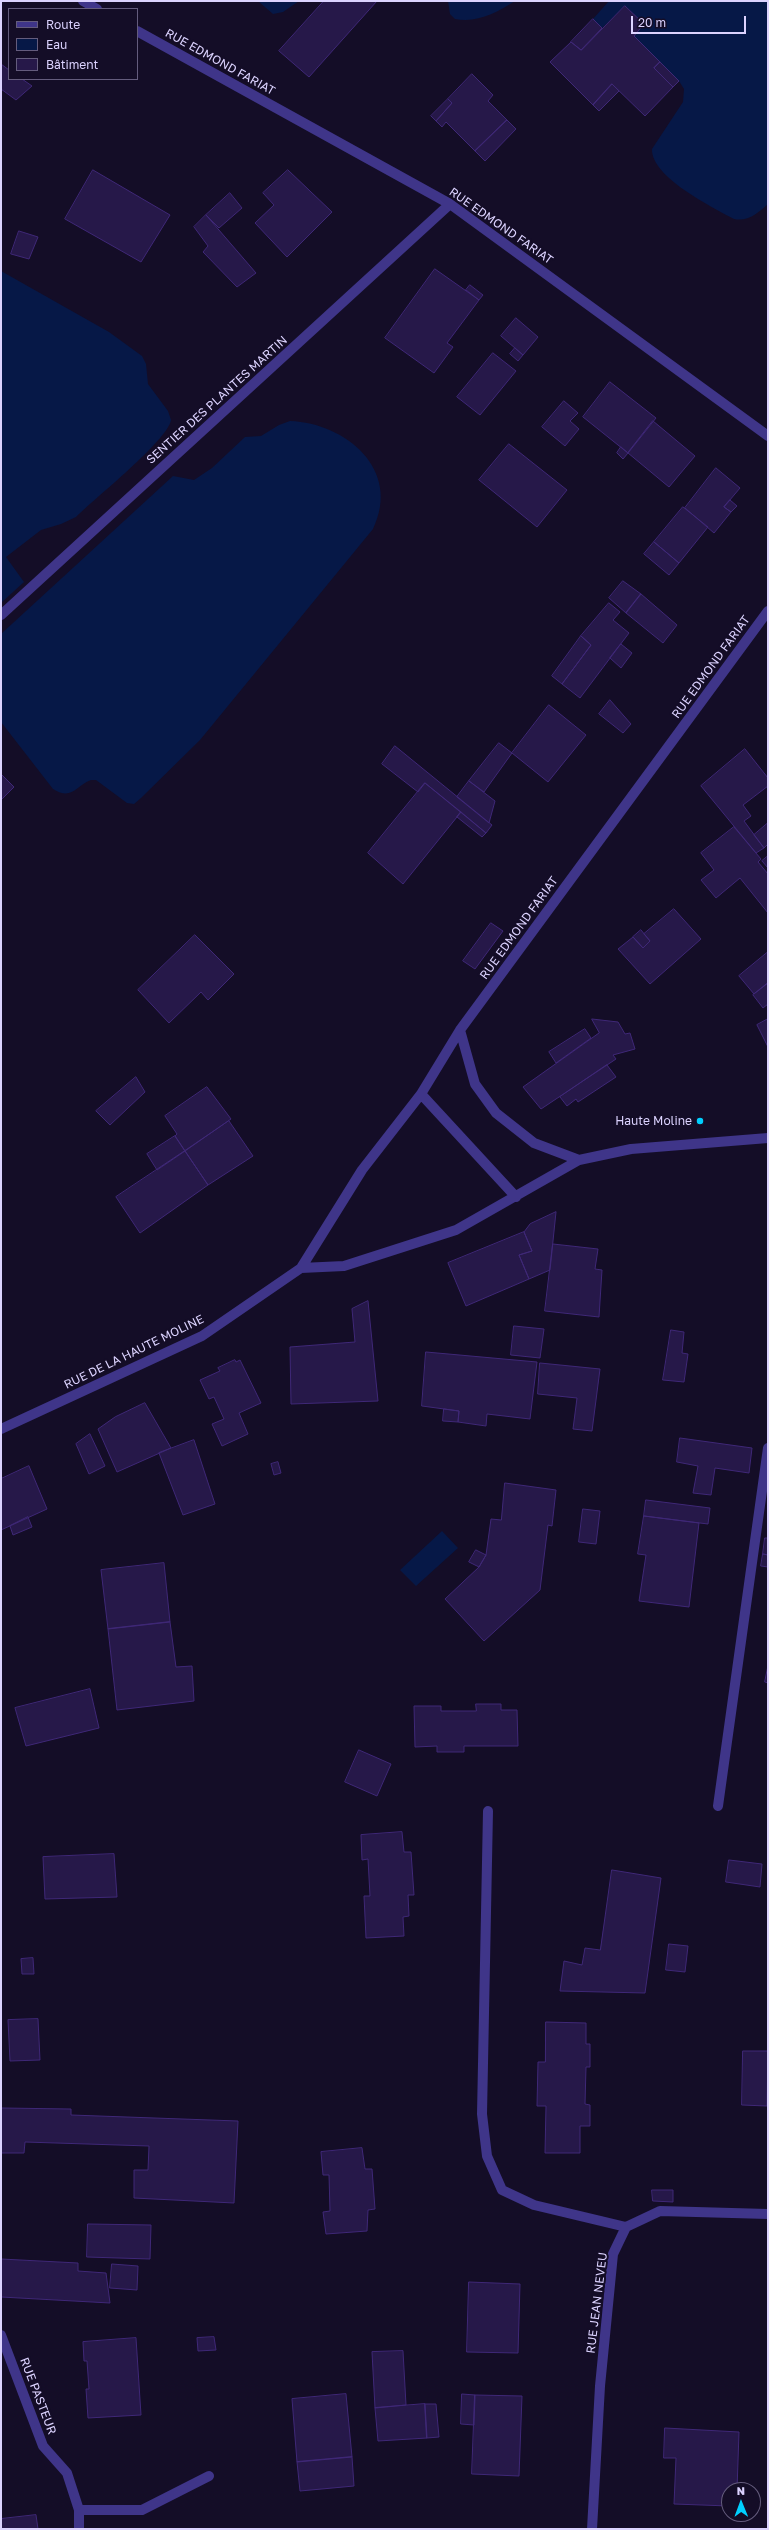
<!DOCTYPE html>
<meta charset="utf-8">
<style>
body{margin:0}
#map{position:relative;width:769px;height:2530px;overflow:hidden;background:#140d27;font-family:"Golos Text",sans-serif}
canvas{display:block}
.frame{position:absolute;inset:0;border:2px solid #dcd3ff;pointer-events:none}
.legend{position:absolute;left:8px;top:8px;width:130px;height:72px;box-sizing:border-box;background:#140d27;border:1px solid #645c7d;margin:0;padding:5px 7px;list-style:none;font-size:12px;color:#dcd3ff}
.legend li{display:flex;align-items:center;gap:8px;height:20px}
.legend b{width:20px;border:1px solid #645c7d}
.north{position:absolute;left:721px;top:2482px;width:40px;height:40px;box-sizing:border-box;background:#140d27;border:1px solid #645c7d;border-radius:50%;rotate:359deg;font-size:11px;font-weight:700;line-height:16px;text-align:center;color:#dcd3ff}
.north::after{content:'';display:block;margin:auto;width:14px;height:18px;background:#00cffe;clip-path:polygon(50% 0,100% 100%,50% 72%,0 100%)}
.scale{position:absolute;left:631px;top:16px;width:115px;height:18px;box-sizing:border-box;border:2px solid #dcd3ff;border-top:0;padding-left:5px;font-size:12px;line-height:14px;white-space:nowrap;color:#dcd3ff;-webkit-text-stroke:3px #140d27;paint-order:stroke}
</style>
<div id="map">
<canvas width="769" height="2530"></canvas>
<div class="frame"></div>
<ul class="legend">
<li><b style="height:5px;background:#3f3589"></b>Route</li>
<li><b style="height:11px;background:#061847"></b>Eau</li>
<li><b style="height:11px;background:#261849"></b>Bâtiment</li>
</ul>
<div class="north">N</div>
<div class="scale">20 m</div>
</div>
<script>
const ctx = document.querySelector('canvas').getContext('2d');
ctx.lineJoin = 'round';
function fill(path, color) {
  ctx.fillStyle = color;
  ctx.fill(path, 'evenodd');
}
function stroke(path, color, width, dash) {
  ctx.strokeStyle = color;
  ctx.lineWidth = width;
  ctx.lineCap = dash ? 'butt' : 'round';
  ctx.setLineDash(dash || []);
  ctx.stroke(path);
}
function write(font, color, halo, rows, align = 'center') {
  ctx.font = font + ' "Golos Text",sans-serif';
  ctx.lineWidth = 4;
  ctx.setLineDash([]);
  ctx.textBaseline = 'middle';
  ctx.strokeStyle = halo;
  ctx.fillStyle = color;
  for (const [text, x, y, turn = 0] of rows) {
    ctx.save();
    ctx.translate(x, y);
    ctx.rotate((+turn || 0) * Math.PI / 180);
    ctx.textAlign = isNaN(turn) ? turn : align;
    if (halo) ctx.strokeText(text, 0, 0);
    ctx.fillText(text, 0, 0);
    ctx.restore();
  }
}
fill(new Path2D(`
 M 258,1 L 299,1 L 283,12 L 273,14 Z
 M 448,1 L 515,1 C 496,13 478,23 455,19 L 450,14 Z
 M 609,1 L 768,1 L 768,204 C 758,213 748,222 734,219 C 712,207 651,177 652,149 L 683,102 L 684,89 L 679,81 L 634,36 L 644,24 L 625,6 L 602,28 L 593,19 Z
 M 1,271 L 109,332 L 142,356 L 146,364 L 148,384 L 168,411 L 171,420 C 168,440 94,499 76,517 L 61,524 L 41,530 L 6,557 L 24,582 L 1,603 Z
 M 290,421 C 346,423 402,470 373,529 L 200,740 L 141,798 L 134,804 L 127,803 L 96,780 L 91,780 C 75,786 72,801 53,789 L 1,722 L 1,634 L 173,476 L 194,480 L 212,468 L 245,437 L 261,436 L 279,425 Z
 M 442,1531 L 458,1548 L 416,1586 L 400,1570 Z`), '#061847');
const building = new Path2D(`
 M 324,1 L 377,1 L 309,77 L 279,51 Z
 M 625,6 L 644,24 L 634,36 L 660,62 L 654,68 L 673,87 L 645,116 L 612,84 L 593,105 L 550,62 L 571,42 L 581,50 Z
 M 593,19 L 602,28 L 581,50 L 571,42 Z
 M 660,62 L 679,81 L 673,87 L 654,68 Z
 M 1,64 L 9,70 L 9,79 L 22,79 L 32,86 L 16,100 L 1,89 Z
 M 472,74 L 493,95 L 488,101 L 507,120 L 475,151 L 446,122 L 442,127 L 436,121 L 452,103 L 448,99 Z
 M 612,84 L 619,91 L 599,111 L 593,105 Z
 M 448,99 L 452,103 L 436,121 L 431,116 Z
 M 507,120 L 516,129 L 485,161 L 475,151 Z
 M 93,170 L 170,215 L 141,262 L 65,219 Z
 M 288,170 L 332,212 L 287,257 L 255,223 L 274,205 L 263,193 Z
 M 230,193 L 242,208 L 219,228 L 206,215 Z
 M 206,215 L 256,273 L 237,287 L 203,252 L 208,246 L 194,227 Z
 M 19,231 L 38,237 L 29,259 L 11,254 Z
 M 435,269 L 479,300 L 447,343 L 453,347 L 434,373 L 385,338 Z
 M 470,285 L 483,295 L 479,300 L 466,290 Z
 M 516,318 L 538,337 L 523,355 L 501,336 Z
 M 515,348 L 523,355 L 518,361 L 510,354 Z
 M 493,353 L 516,371 L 480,415 L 457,397 Z
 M 610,382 L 656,418 L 628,453 L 583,417 Z
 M 564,401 L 578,413 L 570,421 L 579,429 L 565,446 L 542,427 Z
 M 653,421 L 695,456 L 669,487 L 628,453 Z
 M 509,444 L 567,490 L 537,527 L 479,480 Z
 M 621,447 L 628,453 L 623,459 L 617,453 Z
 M 716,468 L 740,488 L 724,507 L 731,512 L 714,533 L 685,508 Z
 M 730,500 L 737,506 L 731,512 L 724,507 Z
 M 683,507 L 708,527 L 679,563 L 654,542 Z
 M 654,542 L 679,563 L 669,575 L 644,554 Z
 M 623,581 L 641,594 L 626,613 L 609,598 Z
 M 641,594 L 677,625 L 663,643 L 626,613 Z
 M 609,603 L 620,612 L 613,620 L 629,633 L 580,698 L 562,684 L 591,645 L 581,636 Z
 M 581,636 L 591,645 L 562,684 L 552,676 Z
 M 621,644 L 632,653 L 621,668 L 610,658 Z
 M 610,700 L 631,724 L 623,733 L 599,714 Z
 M 549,705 L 586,735 L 548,782 L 512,753 Z
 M 499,743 L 512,753 L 484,792 L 469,781 Z
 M 395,746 L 492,825 L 486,833 L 425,783 L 418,792 L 382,764 Z
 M 745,749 L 768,778 L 768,786 L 743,805 L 751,816 L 744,821 L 764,848 L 756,853 L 701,786 Z
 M 1,774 L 14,787 L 1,800 Z
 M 469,781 L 495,801 L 489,823 L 457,797 Z
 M 425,783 L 461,812 L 403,884 L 368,853 Z
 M 461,812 L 486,833 L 482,837 L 457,817 Z
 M 768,823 L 768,844 L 764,848 L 754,835 Z
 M 734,827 L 761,859 L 758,862 L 768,874 L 768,913 L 740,878 L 716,898 L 701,880 L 714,870 L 701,853 Z
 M 768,856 L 768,868 L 762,861 Z
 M 674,909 L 701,939 L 650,984 L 618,949 L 633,937 L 643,948 L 650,941 L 644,934 Z
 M 491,923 L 503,931 L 475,969 L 463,961 Z
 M 641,930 L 650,941 L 643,948 L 633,937 Z
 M 195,935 L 234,974 L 208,1000 L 201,992 L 169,1023 L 138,990 Z
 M 768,952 L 768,983 L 754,994 L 739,976 Z
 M 768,983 L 768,1004 L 763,1008 L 753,995 Z
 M 592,1019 L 618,1022 L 625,1034 L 630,1033 L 635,1049 L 613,1055 L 616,1059 L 541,1109 L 523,1087 L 599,1033 Z
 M 768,1019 L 768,1047 L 757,1025 Z
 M 585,1029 L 591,1038 L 556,1063 L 549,1052 Z
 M 607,1065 L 616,1077 L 578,1102 L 576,1099 L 567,1106 L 560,1097 Z
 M 136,1077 L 145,1092 L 110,1125 L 96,1111 Z
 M 207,1087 L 231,1119 L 185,1151 L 175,1136 L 177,1134 L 165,1116 Z
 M 229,1121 L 253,1156 L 208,1185 L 185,1151 Z
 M 175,1136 L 185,1151 L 157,1170 L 147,1154 Z
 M 185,1151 L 208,1185 L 140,1233 L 116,1197 Z
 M 556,1212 L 550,1270 L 529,1279 L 519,1255 L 532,1251 L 524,1232 L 530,1224 Z
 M 524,1232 L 532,1251 L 519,1255 L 529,1279 L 466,1306 L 448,1263 Z
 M 553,1244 L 598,1249 L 595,1269 L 602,1270 L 599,1317 L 545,1311 Z
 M 368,1301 L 378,1401 L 291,1404 L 290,1347 L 355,1342 L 352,1309 Z
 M 514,1326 L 544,1329 L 540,1358 L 511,1355 Z
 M 671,1330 L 684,1332 L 682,1353 L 688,1354 L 684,1382 L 663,1380 Z
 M 426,1352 L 537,1362 L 530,1419 L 487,1414 L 486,1426 L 458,1422 L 459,1411 L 422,1406 Z
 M 235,1360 L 236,1362 L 240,1360 L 261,1403 L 239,1413 L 248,1434 L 222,1446 L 212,1424 L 224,1419 L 214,1397 L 209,1399 L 200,1380 L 220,1371 L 218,1368 Z
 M 540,1363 L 600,1369 L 592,1431 L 573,1429 L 577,1398 L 538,1394 Z
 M 145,1403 L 171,1448 L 117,1472 L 98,1429 L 115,1417 Z
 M 444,1409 L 459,1411 L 458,1422 L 443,1421 Z
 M 90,1434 L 105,1466 L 89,1474 L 76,1444 Z
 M 680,1438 L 752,1448 L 749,1473 L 715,1468 L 711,1495 L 693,1493 L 698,1466 L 677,1462 Z
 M 194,1440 L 215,1504 L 183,1515 L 159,1453 Z
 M 278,1462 L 281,1473 L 274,1475 L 271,1464 Z
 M 29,1466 L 47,1509 L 1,1530 L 1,1479 Z
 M 505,1483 L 556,1490 L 552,1526 L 548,1525 L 540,1590 L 484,1641 L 445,1599 L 479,1567 L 486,1555 L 491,1519 L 501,1520 Z
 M 646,1500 L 710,1508 L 708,1524 L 644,1516 Z
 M 583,1509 L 600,1511 L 596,1544 L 579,1542 Z
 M 644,1516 L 699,1523 L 689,1607 L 639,1601 L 646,1555 L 638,1554 Z
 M 28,1517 L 32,1527 L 13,1535 L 10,1526 Z
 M 765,1538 L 768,1538 L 768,1555 L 763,1554 Z
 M 476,1550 L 486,1555 L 479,1567 L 469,1562 Z
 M 763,1554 L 768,1555 L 768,1567 L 761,1566 Z
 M 164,1563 L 170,1622 L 108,1629 L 101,1570 Z
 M 170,1622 L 176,1667 L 192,1666 L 194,1701 L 117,1710 L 108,1629 Z
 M 768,1666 L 768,1683 L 765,1682 Z
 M 90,1689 L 99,1728 L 26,1746 L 15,1708 Z
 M 476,1704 L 501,1704 L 501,1710 L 517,1710 L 518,1746 L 464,1746 L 464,1752 L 437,1752 L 437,1746 L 415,1747 L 414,1706 L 441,1706 L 441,1711 L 476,1711 Z
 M 359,1750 L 391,1764 L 377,1796 L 345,1782 Z
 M 402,1832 L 404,1852 L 411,1852 L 414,1895 L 408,1895 L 409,1916 L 403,1917 L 404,1936 L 366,1938 L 364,1896 L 370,1896 L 368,1859 L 362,1860 L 361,1835 Z
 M 114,1854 L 117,1897 L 45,1899 L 43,1857 Z
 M 729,1860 L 762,1864 L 760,1887 L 726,1882 Z
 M 612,1870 L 661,1878 L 645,1993 L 560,1991 L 564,1961 L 582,1965 L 585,1948 L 600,1950 Z
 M 669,1944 L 688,1946 L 685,1972 L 666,1970 Z
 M 33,1958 L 34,1974 L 22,1974 L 21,1959 Z
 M 38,2019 L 40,2060 L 10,2061 L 8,2020 Z
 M 546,2022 L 586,2023 L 586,2044 L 590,2044 L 590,2067 L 586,2067 L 585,2104 L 590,2105 L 590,2126 L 580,2126 L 580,2153 L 545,2153 L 546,2106 L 537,2106 L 538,2062 L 545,2062 Z
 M 743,2051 L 768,2051 L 767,2106 L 742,2105 Z
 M 1,2108 L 71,2109 L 71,2115 L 238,2121 L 234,2203 L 134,2198 L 134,2170 L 148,2170 L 149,2146 L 25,2142 L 24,2153 L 1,2153 Z
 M 362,2148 L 365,2169 L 372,2169 L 375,2209 L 368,2210 L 367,2231 L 326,2234 L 323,2212 L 330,2211 L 329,2175 L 323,2175 L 321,2152 Z
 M 652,2190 L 673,2190 L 673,2202 L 653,2201 Z
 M 88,2224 L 151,2225 L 150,2259 L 87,2257 Z
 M 1,2259 L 78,2263 L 78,2271 L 106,2273 L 110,2303 L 1,2297 Z
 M 112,2264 L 138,2266 L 137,2290 L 110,2288 Z
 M 469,2282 L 520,2284 L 518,2353 L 467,2352 Z
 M 214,2337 L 216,2350 L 198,2351 L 197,2338 Z
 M 136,2338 L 141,2415 L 88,2418 L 86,2389 L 89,2389 L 87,2361 L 84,2361 L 83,2342 Z
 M 403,2351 L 406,2405 L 375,2408 L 372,2352 Z
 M 346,2394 L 352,2457 L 297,2462 L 292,2399 Z
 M 462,2394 L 475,2395 L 474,2425 L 461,2424 Z
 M 475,2395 L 522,2396 L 519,2476 L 472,2474 Z
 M 425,2404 L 436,2404 L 439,2437 L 427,2438 Z
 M 425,2404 L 427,2438 L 378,2441 L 375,2408 Z
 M 665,2428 L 739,2432 L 737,2490 L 729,2490 L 729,2506 L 674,2504 L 676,2458 L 664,2458 Z
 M 352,2457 L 354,2486 L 300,2491 L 297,2462 Z
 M 36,2515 L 38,2529 L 1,2529 L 1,2519 Z`);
fill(building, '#261849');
stroke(building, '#3f2877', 1);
stroke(new Path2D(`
 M 83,1 L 97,9
 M 137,31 L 450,204 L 768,436
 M 1,615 L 450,204
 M 460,1030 L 475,1084 L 496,1113 L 534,1143 L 579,1160
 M 421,1094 L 516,1197
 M 301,1268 L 362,1170 L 421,1094 L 460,1030 L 768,611
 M 1,1429 L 202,1336 L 301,1268 L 344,1266 L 456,1230 L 579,1160 L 631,1149 L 768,1138
 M 718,1806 L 768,1448
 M 488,1811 L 482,2114 L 487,2156 L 502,2190 L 534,2205 L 626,2227
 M 1,2335 L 43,2446 L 67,2473 L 79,2510 L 79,2529
 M 79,2510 L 142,2510 L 209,2476
 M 592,2529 L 600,2386 L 613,2254 L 626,2227 L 660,2211 L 768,2214`), '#3f3589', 10);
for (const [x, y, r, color] of [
 [700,1121,4,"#00cffe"]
]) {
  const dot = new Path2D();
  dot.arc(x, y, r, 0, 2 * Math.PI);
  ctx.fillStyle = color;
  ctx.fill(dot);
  stroke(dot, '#140d27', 1.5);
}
write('12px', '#dcd3ff', '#140d27', [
 ["RUE EDMOND FARIAT",220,62,29],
 ["RUE EDMOND FARIAT",501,226,35],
 ["SENTIER DES PLANTES MARTIN",217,400,-42],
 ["RUE EDMOND FARIAT",711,667,-54],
 ["RUE EDMOND FARIAT",519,928,-54],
 ["RUE DE LA HAUTE MOLINE",134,1352,-26],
 ["RUE JEAN NEVEU",597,2303,-83],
 ["RUE PASTEUR",38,2396,69]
]);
write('12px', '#dcd3ff', '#140d27', [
 ["Haute Moline",692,1121]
], 'right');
</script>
